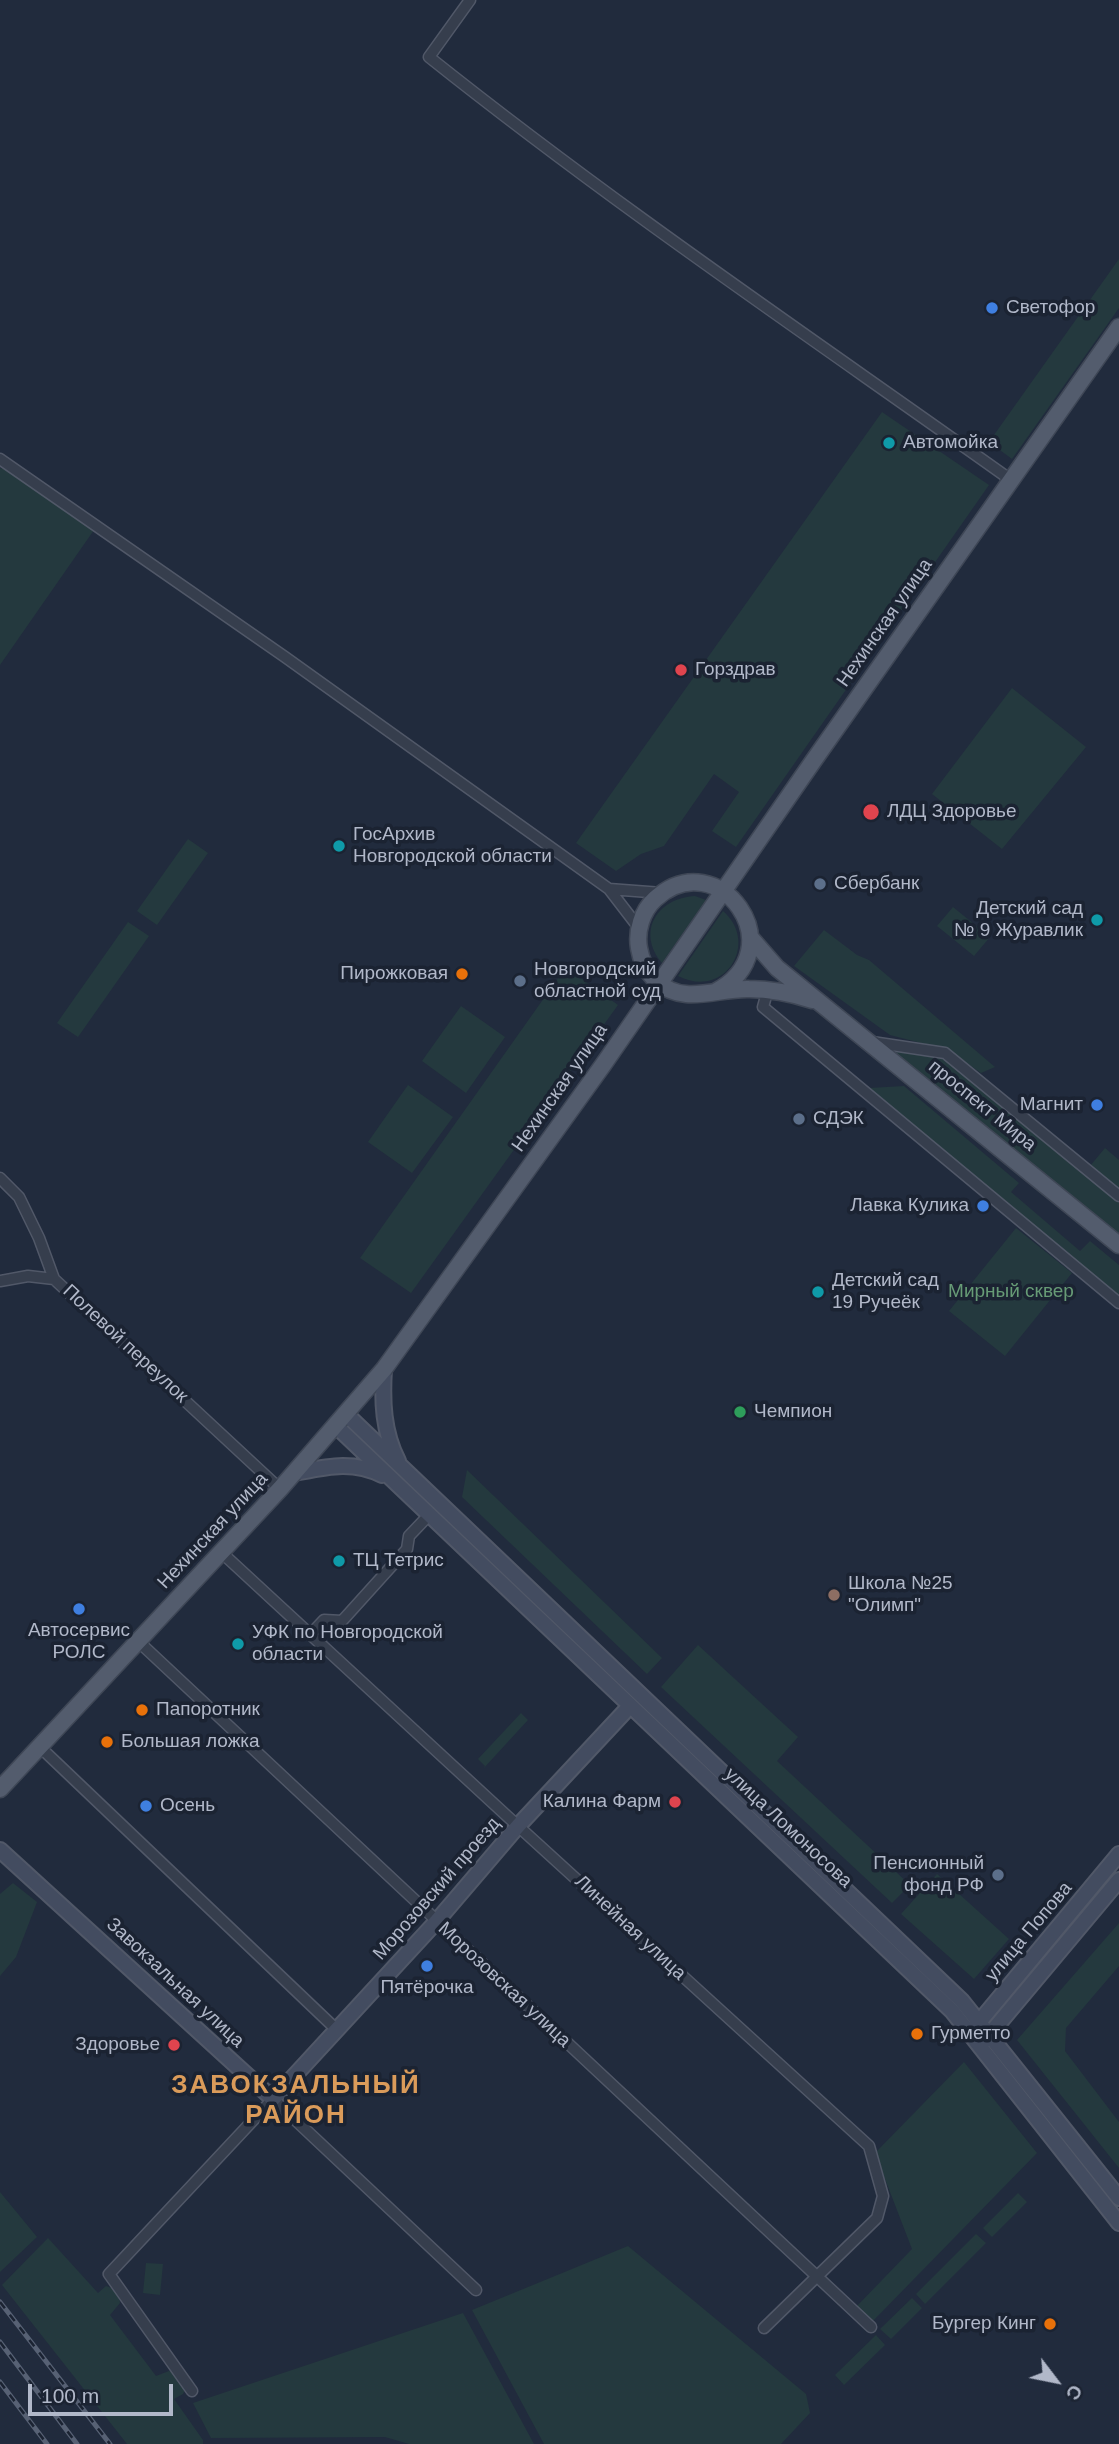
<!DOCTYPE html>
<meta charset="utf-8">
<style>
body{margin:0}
#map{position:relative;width:1119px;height:2444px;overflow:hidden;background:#212b3d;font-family:Helvetica,sans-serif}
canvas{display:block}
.north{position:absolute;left:1021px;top:2346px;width:70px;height:70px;-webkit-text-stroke:5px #1b2332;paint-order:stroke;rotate:122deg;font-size:19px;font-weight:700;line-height:28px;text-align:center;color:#b1b8c9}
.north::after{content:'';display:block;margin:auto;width:24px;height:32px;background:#b1b8c9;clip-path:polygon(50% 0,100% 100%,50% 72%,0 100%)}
.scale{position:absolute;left:28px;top:2384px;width:145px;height:32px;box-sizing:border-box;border:4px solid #b1b8c9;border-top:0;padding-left:9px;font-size:21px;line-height:24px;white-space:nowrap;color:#b1b8c9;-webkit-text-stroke:5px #1b2332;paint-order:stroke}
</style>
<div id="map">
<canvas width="1119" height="2444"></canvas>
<div class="north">С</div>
<div class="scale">100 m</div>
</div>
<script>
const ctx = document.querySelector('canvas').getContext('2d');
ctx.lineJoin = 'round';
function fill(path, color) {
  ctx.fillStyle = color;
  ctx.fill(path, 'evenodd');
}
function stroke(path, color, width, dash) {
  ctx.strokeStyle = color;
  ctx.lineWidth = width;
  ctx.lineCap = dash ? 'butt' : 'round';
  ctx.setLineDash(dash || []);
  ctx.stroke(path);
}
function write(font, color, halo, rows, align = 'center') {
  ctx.font = font + ' Helvetica,sans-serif';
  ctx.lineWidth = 7;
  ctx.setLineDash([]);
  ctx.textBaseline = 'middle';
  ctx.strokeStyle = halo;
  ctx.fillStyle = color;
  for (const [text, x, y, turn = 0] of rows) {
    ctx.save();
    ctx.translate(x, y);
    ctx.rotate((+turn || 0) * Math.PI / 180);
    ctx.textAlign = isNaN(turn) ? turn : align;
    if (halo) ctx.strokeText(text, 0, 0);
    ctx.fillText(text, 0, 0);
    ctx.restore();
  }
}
fill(new Path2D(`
 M 1119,259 L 1119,308 L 1012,459 L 989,442 Z
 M 882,412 L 989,485 L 736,847 L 712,831 L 739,792 L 714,774 L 664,846 L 641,854 L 616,871 L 576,843 Z
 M 0,468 L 7,470 L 94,530 L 0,665 Z
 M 1012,688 L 1086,747 L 1002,849 L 932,794 Z
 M 188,839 L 208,853 L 157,925 L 137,911 Z
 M 695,896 L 706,900 L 662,963 C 636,932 657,898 695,896 Z
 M 953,907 L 990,937 L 974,956 L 937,926 Z
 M 723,911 C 760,943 725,1000 678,976 Z
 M 128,922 L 149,936 L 78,1037 L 57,1023 Z
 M 824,930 L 857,955 L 869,960 L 995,1067 L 981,1073 L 948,1050 L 890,1035 L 794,966 Z
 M 566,967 L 618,1005 L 411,1293 L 360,1258 Z
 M 461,1006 L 505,1037 L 466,1093 L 422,1061 Z
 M 891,1051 L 947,1059 L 1119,1203 L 1119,1236 Z
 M 408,1085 L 453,1117 L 412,1173 L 368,1142 Z
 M 904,1086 L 1019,1183 L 1011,1192 L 1080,1251 L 1090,1241 L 1119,1265 L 1119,1297 L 869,1088 Z
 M 1105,1148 L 1119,1160 L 1119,1191 L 1090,1166 Z
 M 1016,1228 L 1072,1273 L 1005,1356 L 949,1311 Z
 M 467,1470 L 662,1658 L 647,1674 L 462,1497 Z
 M 698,1645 L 798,1737 L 777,1761 L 910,1885 L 892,1903 L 661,1687 Z
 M 521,1713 L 528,1720 L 483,1769 L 485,1766 L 478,1759 Z
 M 937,1874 L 1009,1939 L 974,1979 L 901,1914 Z
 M 13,1883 L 37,1902 L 16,1957 L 0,1976 L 0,1894 Z
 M 1119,1923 L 1119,1966 L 1066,2028 L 1065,2051 L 1119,2122 L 1119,2168 L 1017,2040 Z
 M 964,2062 L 1037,2153 L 872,2322 L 856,2307 L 912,2249 L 875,2153 Z
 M 0,2192 L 37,2237 L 0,2272 Z
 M 1018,2193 L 1027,2202 L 992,2237 L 983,2228 Z
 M 976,2234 L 986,2243 L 925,2304 L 916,2294 Z
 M 48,2238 L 98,2293 L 106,2286 C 114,2288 120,2296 120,2303 L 110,2315 L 156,2376 L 169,2371 L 174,2372 L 185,2390 L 183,2394 L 174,2399 L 203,2440 L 203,2444 L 127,2444 L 2,2285 Z
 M 628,2246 L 806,2394 L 810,2413 L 781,2444 L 544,2444 L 472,2310 Z
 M 146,2263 L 163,2264 L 160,2295 L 143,2293 Z
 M 912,2298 L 922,2308 L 891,2339 L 880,2329 Z
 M 463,2313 L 534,2444 L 409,2444 L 385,2437 L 211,2438 L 193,2403 Z
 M 876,2335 L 885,2345 L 844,2385 L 835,2375 Z`), '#24393e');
const street = new Path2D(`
 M 470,0 L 429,57 C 617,207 816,341 1011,480
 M 0,459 L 285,657 L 609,889 L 639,928
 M 609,889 L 662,893
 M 768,989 L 763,1007 L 1119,1303
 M 872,1042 L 945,1053 L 1119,1196
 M 0,1178 L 19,1197 L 39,1238 L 54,1279 L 280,1489
 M 0,1281 L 28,1276 L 54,1279
 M 221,1552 L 507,1816 L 869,2146 L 883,2196 L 877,2218 L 764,2328
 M 310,1635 L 324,1620 L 342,1621 L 407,1549 L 409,1536 L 429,1515
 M 139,1642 L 871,2327
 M 40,1747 L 337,2030
 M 192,2391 L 109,2274 L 273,2099 L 476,2290`);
const secondary = new Path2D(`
 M 384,1369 C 382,1401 383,1432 398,1461
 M 346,1414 L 962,2001 L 1119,2198
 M 336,1426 L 952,2011 L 1119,2223
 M 295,1473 C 326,1467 352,1460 382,1475
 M 0,1850 L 273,2099 L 436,1922 L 518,1826 L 630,1706
 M 975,2027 L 1119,1854
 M 985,2040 L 1119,1880`);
const primary = new Path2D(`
 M 750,937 L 777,968 L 1119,1245
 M 715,992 C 797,949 718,841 655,899 C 642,911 636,931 639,948 C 641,961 647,972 656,981 C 684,1006 716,988 749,989 C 771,989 791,993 812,1000
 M 0,1789 L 280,1489 L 384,1369 L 603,1065 L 814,760 L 1119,327`);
stroke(street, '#515868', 13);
stroke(secondary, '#515868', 18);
stroke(primary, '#3f4756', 19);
stroke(street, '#363e4d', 10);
stroke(secondary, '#434c60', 14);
stroke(primary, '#535c6d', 16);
const rail = new Path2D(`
 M 0,2302 L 110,2444
 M 0,2342 L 77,2444
 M 0,2382 L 47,2444`);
stroke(rail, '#576174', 5);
stroke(rail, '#1b2332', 2.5, [8]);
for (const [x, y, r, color] of [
 [992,308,7,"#3f7fe0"],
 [889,443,7,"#0f9aa8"],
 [681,670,7,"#e0444e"],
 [871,812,9,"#e0444e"],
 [339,846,7,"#0f9aa8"],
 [820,884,7,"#5c6f8a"],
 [1097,920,7,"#0f9aa8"],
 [462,974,7,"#e8710a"],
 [520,981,7,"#5c6f8a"],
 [1097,1105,7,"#3f7fe0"],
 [799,1119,7,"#5c6f8a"],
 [983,1206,7,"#3f7fe0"],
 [818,1292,7,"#0f9aa8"],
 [740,1412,7,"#2e9e5b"],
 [339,1561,7,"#0f9aa8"],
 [834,1595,7,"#8d6e63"],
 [79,1609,7,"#3f7fe0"],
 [238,1644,7,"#0f9aa8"],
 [142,1710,7,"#e8710a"],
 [107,1742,7,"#e8710a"],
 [675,1802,7,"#e0444e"],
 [146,1806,7,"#3f7fe0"],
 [998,1875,7,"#5c6f8a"],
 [427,1966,7,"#3f7fe0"],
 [917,2034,7,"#e8710a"],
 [174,2045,7,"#e0444e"],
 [1050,2324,7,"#e8710a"]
]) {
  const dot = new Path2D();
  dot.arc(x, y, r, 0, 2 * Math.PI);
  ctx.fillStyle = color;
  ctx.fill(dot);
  stroke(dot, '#1b2332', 2.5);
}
write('19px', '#b1b8c9', '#1b2332', [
 ["Светофор",1006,308],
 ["Автомойка",903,443],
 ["Горздрав",695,670],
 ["ЛДЦ Здоровье",887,812],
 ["ГосАрхив",353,835],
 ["Новгородской области",353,857],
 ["Сбербанк",834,884],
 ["Детский сад",1083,909,"right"],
 ["№ 9 Журавлик",1083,931,"right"],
 ["Новгородский",534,970],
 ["областной суд",534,992],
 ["Пирожковая",448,974,"right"],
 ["Магнит",1083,1105,"right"],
 ["СДЭК",813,1119],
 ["Лавка Кулика",969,1206,"right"],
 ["Детский сад",832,1281],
 ["19 Ручеёк",832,1303],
 ["Чемпион",754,1412],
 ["ТЦ Тетрис",353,1561],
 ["Школа №25",848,1584],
 ["\"Олимп\"",848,1606],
 ["Автосервис",79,1631,"center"],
 ["РОЛС",79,1653,"center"],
 ["УФК по Новгородской",252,1633],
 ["области",252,1655],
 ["Папоротник",156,1710],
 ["Большая ложка",121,1742],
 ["Калина Фарм",661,1802,"right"],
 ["Осень",160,1806],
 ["Пенсионный",984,1864,"right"],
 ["фонд РФ",984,1886,"right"],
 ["Пятёрочка",427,1988,"center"],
 ["Гурметто",931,2034],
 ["Здоровье",160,2045,"right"],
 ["Бургер Кинг",1036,2324,"right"]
], 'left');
write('19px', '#b1b8c9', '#1b2332', [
 ["Нехинская улица",885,623,-55],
 ["Нехинская улица",560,1088,-55],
 ["проспект Мира",982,1106,39],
 ["Полевой переулок",125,1344,43],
 ["Нехинская улица",213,1531,-47],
 ["улица Ломоносова",788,1828,43],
 ["Морозовский проезд",437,1889,-49],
 ["Линейная улица",630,1928,43],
 ["улица Попова",1029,1932,-50],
 ["Завокзальная улица",175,1983,43],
 ["Морозовская улица",504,1985,43]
]);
write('19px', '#679b76', '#1b2332', [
 ["Мирный сквер",1011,1292]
]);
ctx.letterSpacing = '2px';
write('bold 26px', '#da9b5a', '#1b2332', [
 ["ЗАВОКЗАЛЬНЫЙ",296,2086],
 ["РАЙОН",296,2116]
]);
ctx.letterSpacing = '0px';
</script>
